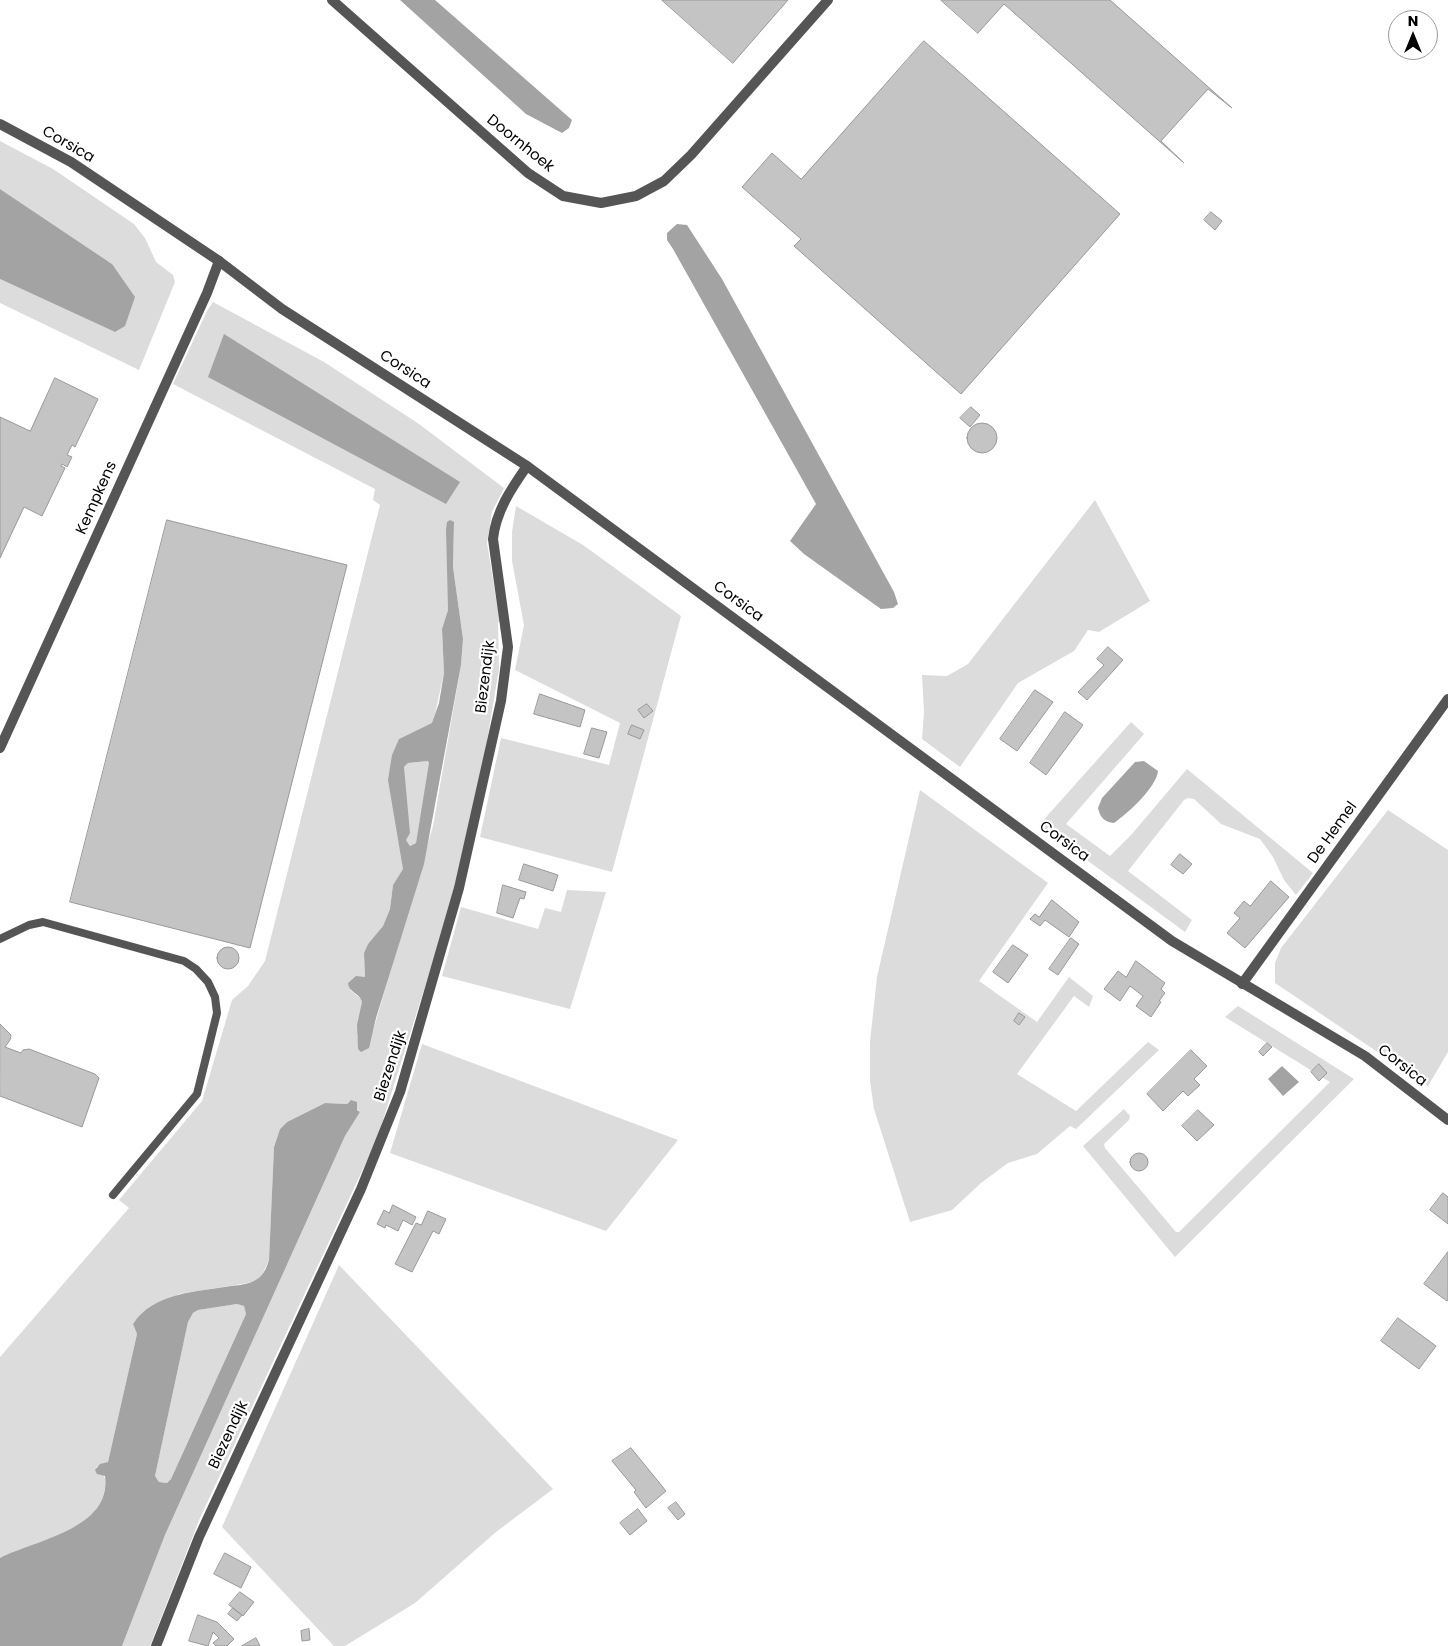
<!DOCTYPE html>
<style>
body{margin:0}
#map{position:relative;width:1448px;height:1646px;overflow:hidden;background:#fff;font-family:Poppins,sans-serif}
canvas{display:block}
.north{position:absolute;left:1388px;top:10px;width:50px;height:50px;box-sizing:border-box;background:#fff;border:1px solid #999;border-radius:50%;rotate:0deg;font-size:14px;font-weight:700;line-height:20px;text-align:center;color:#000}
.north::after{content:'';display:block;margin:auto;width:18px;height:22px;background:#000;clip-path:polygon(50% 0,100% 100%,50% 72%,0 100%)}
</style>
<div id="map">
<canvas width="1448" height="1646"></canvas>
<div class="north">N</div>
</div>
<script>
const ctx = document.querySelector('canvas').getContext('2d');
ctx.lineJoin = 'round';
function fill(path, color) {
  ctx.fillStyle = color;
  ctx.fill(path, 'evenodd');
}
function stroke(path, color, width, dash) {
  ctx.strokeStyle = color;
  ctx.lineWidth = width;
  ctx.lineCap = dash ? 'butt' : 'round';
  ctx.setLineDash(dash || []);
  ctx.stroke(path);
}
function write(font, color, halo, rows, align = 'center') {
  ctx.font = font + ' Poppins,sans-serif';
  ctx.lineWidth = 4.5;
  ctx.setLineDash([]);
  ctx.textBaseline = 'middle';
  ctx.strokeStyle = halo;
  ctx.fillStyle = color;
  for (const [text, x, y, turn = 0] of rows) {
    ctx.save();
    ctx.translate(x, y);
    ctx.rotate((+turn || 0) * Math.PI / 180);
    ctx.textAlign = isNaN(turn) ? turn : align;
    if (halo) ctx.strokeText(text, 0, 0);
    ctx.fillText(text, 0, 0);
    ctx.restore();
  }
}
fill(new Path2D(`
 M 0,141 L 53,169 L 134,224 L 145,238 L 156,262 L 173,275 L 175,282 L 139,370 L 0,303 L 0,279 L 115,332 L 112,264 L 0,189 Z
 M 213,302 L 324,362 L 419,424 L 504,488 L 492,512 L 487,543 L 500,622 L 498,622 L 499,669 L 479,788 L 455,891 L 377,1139 L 200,1518 L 150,1646 L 122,1646 L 165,1535 L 345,1136 L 360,1112 L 349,1101 L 347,1104 L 325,1103 L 287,1122 L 280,1129 L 274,1147 L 269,1260 L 261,1277 L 253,1282 L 242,1284 L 179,1294 L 136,1320 L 133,1324 L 137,1334 L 108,1462 L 96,1467 C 106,1476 107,1480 104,1493 C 95,1530 32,1546 0,1558 L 0,1357 L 129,1208 L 119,1200 L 202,1101 L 232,1000 L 248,986 L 265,961 L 380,505 L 373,500 L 375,489 L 173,384 L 207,311 ZM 447,522 L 454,523 L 453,567 L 463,639 L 461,665 L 433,826 L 373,1031 L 357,1039 L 362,1002 L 361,999 L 350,990 L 365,977 L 364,953 L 368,944 L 383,926 L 390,909 L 393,885 L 403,869 L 399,739 L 433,723 L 444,673 L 442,629 L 448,610 Z
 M 1095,500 L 1150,601 L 1099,632 L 1088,630 L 1074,651 L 1018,683 L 960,767 L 922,739 L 924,712 L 922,675 L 947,676 L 968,664 Z
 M 516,506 L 583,545 L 681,616 L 612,872 L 480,837 L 501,738 L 609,765 L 620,723 L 515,670 L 524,625 L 512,561 L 512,532 Z
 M 1131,722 L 1144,734 L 1066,824 L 1110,856 L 1132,834 L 1187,769 L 1313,873 L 1296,895 L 1284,880 L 1273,857 L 1260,839 L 1221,824 L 1194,799 L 1188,798 L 1184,800 L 1128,871 L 1192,920 L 1185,932 L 1039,825 Z
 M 428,761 L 430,762 L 416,843 L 410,846 L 406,840 L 404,767 L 408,763 Z
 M 920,790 L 1048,883 L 979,981 L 1037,1022 L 1069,977 L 1093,996 L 1089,1007 L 1074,996 L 1017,1074 L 1076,1111 L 1148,1042 L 1159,1050 L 1076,1129 L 1070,1126 L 1037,1154 L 1008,1163 L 981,1183 L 952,1210 L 910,1222 L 874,1109 L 870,1081 L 870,1042 L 877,977 Z
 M 1388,810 L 1448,850 L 1448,1052 L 1428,1086 L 1275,983 L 1275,963 L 1281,948 Z
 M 567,890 L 606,892 L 570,1009 L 442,976 L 461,907 L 538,929 L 545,908 L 561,912 Z
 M 1238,1006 L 1354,1079 L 1175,1257 L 1083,1146 L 1124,1109 L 1130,1116 L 1129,1120 L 1104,1144 L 1105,1148 L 1176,1232 L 1179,1232 L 1330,1082 L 1225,1017 Z
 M 422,1044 L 678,1140 L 606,1231 L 390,1153 Z
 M 339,1265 L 553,1489 L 496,1532 L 415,1603 L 345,1646 L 334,1646 L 222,1527 Z
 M 237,1304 L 244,1306 L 246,1314 L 171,1479 L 167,1483 L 159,1482 L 155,1476 L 188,1322 L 193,1313 L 198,1310 Z`), '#dcdcdc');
fill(new Path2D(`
 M 400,0 L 435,0 L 572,120 L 569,128 L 562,133 L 526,114 Z
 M 0,189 L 112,264 L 135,297 L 125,326 L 115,332 L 0,279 Z
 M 677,224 L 687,225 L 722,279 L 894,592 L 898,604 L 893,608 L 881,609 L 804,554 L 790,541 L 816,504 L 673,249 L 667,240 L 667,233 Z
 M 224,334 L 460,482 L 446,504 L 208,377 Z
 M 450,520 L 454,522 L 453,567 L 463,639 L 461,665 L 424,864 L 376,1018 L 369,1048 L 361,1052 L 358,1049 L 357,1025 L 362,1002 C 360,993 349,993 348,983 L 356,976 L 365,977 L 364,953 L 368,944 L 383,926 L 390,909 L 393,885 L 403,869 L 388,780 L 392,755 L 399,739 L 432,723 L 439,703 L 444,673 L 442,629 L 448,610 L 446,529 L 447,522 ZM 428,761 L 429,763 L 416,843 L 410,846 L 406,840 L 410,833 L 404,767 L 408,763 Z
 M 1144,761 L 1158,771 C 1156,788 1128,813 1114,823 C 1104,822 1100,817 1098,808 L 1102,798 L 1135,762 Z
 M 1282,1066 L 1299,1082 L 1283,1096 L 1268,1079 Z
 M 351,1100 L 357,1102 L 357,1110 L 360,1112 L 345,1136 L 165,1535 L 122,1646 L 0,1646 L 0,1558 C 35,1540 112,1529 105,1476 L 97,1474 L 95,1470 L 100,1464 L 108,1462 L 137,1334 L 133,1324 C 154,1292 197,1292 231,1286 C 241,1285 252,1284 260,1277 C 265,1272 267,1266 269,1260 L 274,1147 L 280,1129 L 287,1122 L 325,1103 L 347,1104 ZM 237,1304 L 244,1306 L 246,1314 L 171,1479 L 167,1483 L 159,1482 L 155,1476 L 188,1322 L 193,1313 L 198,1310 Z`), '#a3a3a3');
const building = new Path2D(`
 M 662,0 L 788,0 L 733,63 Z
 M 941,0 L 1110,0 L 1232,108 L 1208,89 L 1161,141 L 1184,163 L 1004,4 L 978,33 Z
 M 924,41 L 1120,214 L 961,394 L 794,246 L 801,239 L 742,187 L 772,153 L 801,179 Z
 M 1211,212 L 1222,221 L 1215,230 L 1204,220 Z
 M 55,378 L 98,399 L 75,447 L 72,445 L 67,455 L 72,457 L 67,467 L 62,464 L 61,466 L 65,468 L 42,516 L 24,507 L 0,558 L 0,417 L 30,431 Z
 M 971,407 L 980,415 L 970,427 L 960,418 Z
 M967 438a15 15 0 1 1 30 0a15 15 0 1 1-30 0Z
 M 167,520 L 347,565 L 250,948 L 70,902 Z
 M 1108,647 L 1123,660 L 1087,700 L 1078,692 L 1104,665 L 1097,659 Z
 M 1035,690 L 1053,702 L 1017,751 L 1000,739 Z
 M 540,694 L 585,710 L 580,727 L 534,714 Z
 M 647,704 L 653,711 L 644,718 L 638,710 Z
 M 1065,712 L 1083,725 L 1046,775 L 1030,763 Z
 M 632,725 L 644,730 L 640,739 L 628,734 Z
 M 592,728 L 607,732 L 599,758 L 584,754 Z
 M 1180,854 L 1192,864 L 1183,874 L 1171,865 Z
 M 524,864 L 558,875 L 553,891 L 519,880 Z
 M 1271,881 L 1289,897 L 1245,948 L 1227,933 L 1240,918 L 1234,913 L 1244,901 L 1250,906 Z
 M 503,885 L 526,892 L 524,899 L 520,898 L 513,918 L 497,913 Z
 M 1052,900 L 1079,922 L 1069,937 L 1045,920 L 1040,926 L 1030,919 L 1035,914 L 1039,917 Z
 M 1071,938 L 1079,944 L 1058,975 L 1049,969 Z
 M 1013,945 L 1028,955 L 1008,983 L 993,972 Z
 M217 958a11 11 0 1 1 22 0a11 11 0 1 1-22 0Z
 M 1136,961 L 1165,983 L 1161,989 L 1165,993 L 1159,1001 L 1161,1002 L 1151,1017 L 1136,1006 L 1143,996 L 1130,986 L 1120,1001 L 1104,989 L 1118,971 L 1126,977 Z
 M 1019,1013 L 1025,1017 L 1019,1025 L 1014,1021 Z
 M 0,1024 L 11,1035 L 10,1040 L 5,1047 L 21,1053 L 23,1050 L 29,1049 L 95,1074 L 99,1078 L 82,1127 L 0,1096 Z
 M 1267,1043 L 1272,1047 L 1263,1056 L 1259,1052 Z
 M 1191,1050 L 1207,1066 L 1194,1079 L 1200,1085 L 1188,1096 L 1183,1091 L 1163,1111 L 1147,1094 Z
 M 1319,1064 L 1327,1073 L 1319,1081 L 1311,1072 Z
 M 1198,1110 L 1214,1125 L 1197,1141 L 1182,1126 Z
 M1130 1162a9 9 0 1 1 18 0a9 9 0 1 1-18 0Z
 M 1443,1193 L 1448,1197 L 1448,1224 L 1430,1210 Z
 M 393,1205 L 416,1217 L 412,1225 L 403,1220 L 398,1231 L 386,1225 L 385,1228 L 377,1224 L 384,1210 L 389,1213 Z
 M 428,1211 L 446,1219 L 439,1234 L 433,1231 L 412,1272 L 395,1264 L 416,1223 L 421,1225 Z
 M 1448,1252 L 1448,1300 L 1447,1301 L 1424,1284 Z
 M 1398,1318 L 1436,1346 L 1419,1369 L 1381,1341 Z
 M 631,1448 L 666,1491 L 646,1508 L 634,1492 L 636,1490 L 612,1461 Z
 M 676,1502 L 685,1514 L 678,1520 L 668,1508 Z
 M 638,1509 L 647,1521 L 630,1535 L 620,1523 Z
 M 225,1553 L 251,1567 L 241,1588 L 214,1574 Z
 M 240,1592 L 254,1602 L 243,1616 L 229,1605 Z
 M 233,1608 L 242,1615 L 237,1621 L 228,1614 Z
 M 198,1615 L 217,1622 L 234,1639 L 227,1646 L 216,1646 L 213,1643 L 219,1638 L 213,1632 L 208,1646 L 189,1641 Z
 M 309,1629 L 310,1640 L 302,1641 L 301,1631 Z
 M 256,1638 L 260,1646 L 242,1646 Z`);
fill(building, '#c4c4c4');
stroke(building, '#999', 1);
stroke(new Path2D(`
 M 0,939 L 29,925 L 43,922 L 184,961 L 196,969 L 208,982 L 215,997 L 217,1013 L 197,1094 L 113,1195`), '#555', 8);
stroke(new Path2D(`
 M 332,0 L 528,173 L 563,196 L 601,203 L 636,196 L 664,181 L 691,155 L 828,0
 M 0,748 L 207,293 L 219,261
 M 1242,984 L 1448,699
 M 156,1646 L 199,1537 L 361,1189 L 400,1092 L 459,888 L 501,701 L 508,647 L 493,539 C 496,511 511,489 527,466`), '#555', 10);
stroke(new Path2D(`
 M 0,124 L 71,162 L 219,261 L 282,309 L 527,466 L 1172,941 L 1365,1056 L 1448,1120`), '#555', 10);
write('15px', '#000', '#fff', [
 ["Doornhoek",520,144,39],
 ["Corsica",68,145,30],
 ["Corsica",405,370,33],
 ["Kempkens",97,498,-66],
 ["Corsica",738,602,36],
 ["Biezendijk",486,677,-83],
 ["De Hemel",1333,833,-54],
 ["Corsica",1064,842,36],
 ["Biezendijk",391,1066,-72],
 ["Corsica",1402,1066,38],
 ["Biezendijk",229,1435,-65]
]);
</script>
